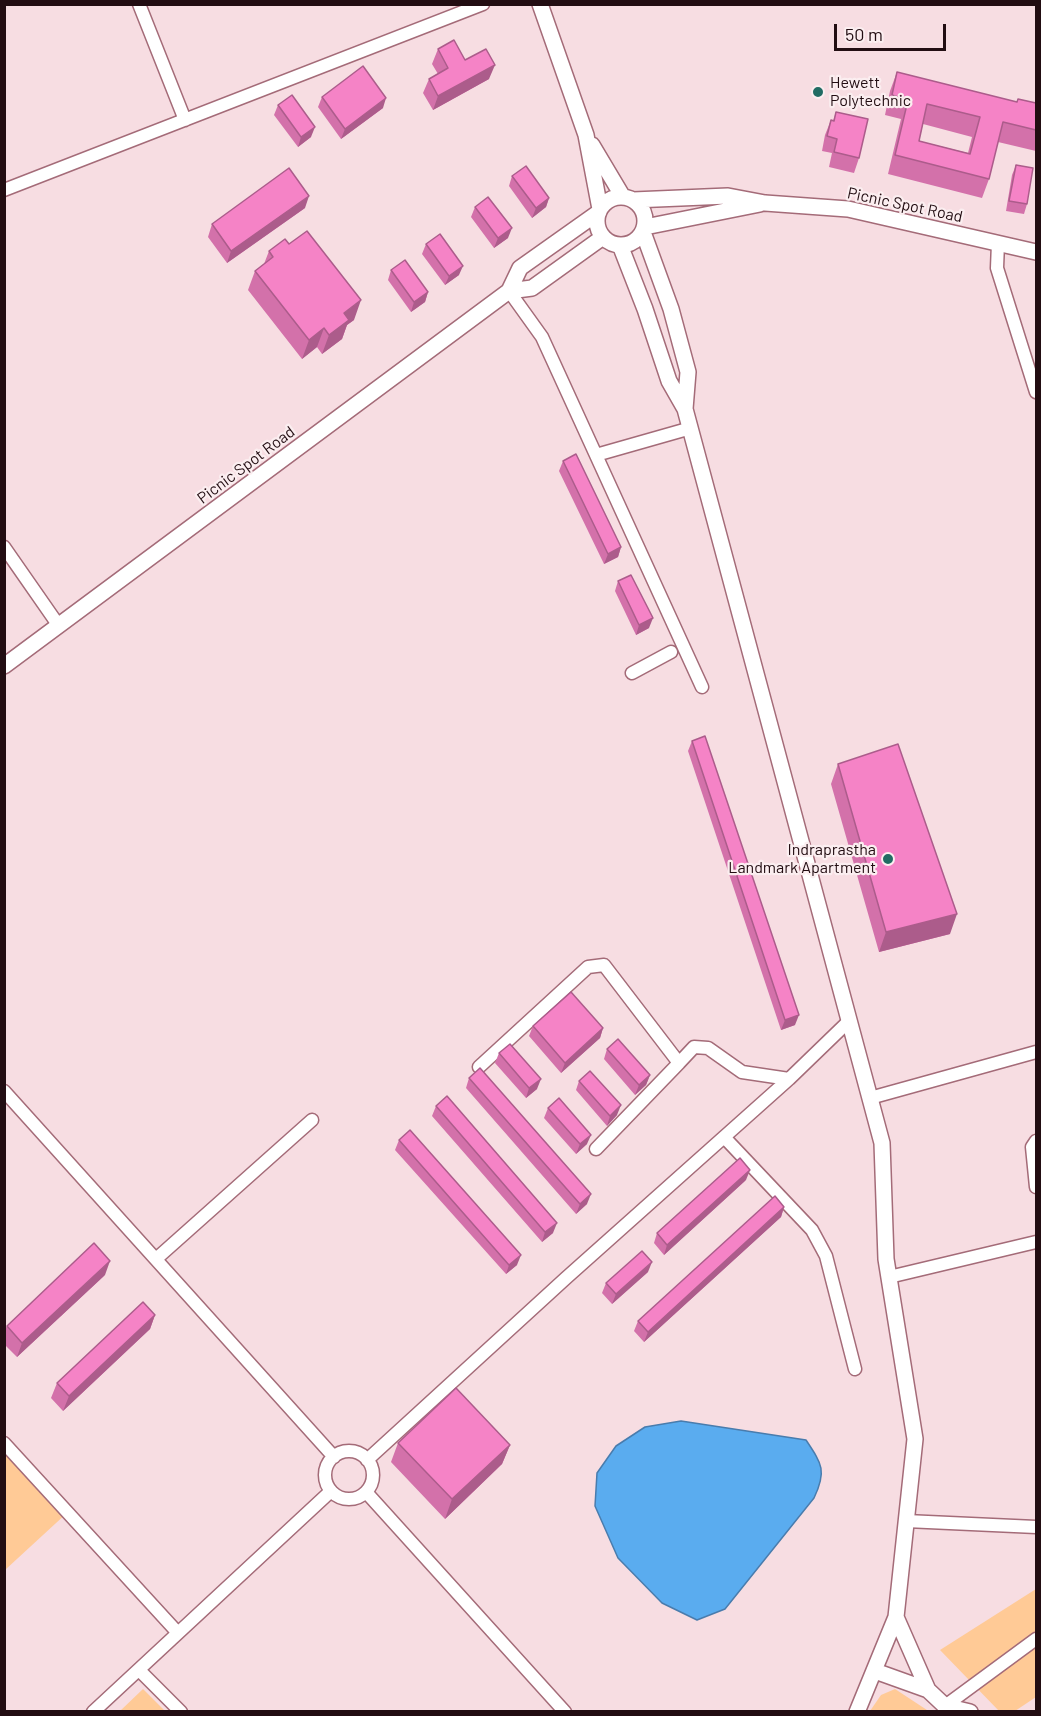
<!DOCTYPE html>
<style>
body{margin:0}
#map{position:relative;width:1041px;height:1716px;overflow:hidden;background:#f7dde2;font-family:Barlow,sans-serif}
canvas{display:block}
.frame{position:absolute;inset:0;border:6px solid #220d12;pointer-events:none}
.scale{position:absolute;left:834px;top:24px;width:112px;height:27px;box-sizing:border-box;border:3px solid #220d12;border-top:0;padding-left:8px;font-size:18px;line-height:21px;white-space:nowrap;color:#220d12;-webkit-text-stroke:4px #fbeef0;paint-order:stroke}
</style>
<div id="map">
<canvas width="1041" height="1716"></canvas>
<div class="frame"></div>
<div class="scale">50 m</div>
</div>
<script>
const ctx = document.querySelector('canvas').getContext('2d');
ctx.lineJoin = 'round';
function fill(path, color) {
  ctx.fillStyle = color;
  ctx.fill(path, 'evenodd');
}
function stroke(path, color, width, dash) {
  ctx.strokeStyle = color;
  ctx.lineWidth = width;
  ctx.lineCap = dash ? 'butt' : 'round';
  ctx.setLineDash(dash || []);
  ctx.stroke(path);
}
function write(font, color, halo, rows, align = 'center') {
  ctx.font = font + ' Barlow,sans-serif';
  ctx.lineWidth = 4.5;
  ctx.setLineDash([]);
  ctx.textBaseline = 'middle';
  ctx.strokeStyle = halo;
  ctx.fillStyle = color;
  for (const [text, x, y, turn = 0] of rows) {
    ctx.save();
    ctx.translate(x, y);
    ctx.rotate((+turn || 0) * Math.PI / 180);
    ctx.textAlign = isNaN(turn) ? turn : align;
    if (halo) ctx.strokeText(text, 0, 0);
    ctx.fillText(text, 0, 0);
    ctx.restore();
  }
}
fill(new Path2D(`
 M 5,1439 L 68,1512 L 5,1570 Z
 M 1036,1589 L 1036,1697 L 1015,1711 L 999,1711 L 940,1650 Z
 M 143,1689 L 165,1711 L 120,1711 Z
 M 895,1689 L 927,1710 L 928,1711 L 870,1711 L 881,1695 Z`), '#ffca96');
const water = new Path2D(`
 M 681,1421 L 806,1440 C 822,1464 827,1471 814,1498 L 725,1609 L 697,1620 L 662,1603 L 618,1558 L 595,1506 L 597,1473 L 616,1446 L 645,1427 Z`);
fill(water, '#5aacef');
stroke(water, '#497cad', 1.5);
const minor = new Path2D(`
 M 139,4 L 185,120
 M 4,190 L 483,4
 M 998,243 L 997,268 L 1036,392
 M 509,291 L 542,337 L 702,687
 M 596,455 L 691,428
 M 4,547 L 59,626
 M 632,673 L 671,652
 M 679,1063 L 694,1047 L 708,1048 L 742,1072 L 789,1079
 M 479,1067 L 588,967 L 604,965 L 679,1063 L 596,1149
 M 4,1091 L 334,1457
 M 870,1098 L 1036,1052
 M 724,1137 L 812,1230 L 826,1256 L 855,1369
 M 1036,1141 L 1032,1147 L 1036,1187
 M 156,1259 L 312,1120
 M 889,1277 L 1036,1242
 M 4,1443 L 178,1633
 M325 1475a24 24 0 1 1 48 0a24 24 0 1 1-48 0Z
 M 367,1460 L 566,1278 L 789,1079 L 849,1021
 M 366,1492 L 565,1712
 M 906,1521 L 1036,1527
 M 139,1670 L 181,1712
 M 945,1706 L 1036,1639
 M 93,1712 L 331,1491`);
const tertiary = new Path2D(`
 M 540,4 L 586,135 L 600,209
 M 592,145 L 623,197
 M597 221a24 24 0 1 1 48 0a24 24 0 1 1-48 0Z
 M 633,200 L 728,196 L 765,203 L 848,209 L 1036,252
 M 645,227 L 760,204
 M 643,232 L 671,309 L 688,372 L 685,409
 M 620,245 L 645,309 L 669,381 L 685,409 L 882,1143 L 886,1259 L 915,1439 L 896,1617 L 857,1712
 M 509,291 L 532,288 L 603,237
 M 4,666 L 509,291 L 520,268 L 599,212
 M 896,1617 L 928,1690
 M 875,1671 L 928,1690 L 945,1706 L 970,1712`);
stroke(minor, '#a46b78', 15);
stroke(tertiary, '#a46b78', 18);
stroke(minor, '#fff', 12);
stroke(tertiary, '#fff', 15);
fill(new Path2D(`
 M 438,49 L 465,60 L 489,79 L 433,110 L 423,93 L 429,79 L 438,74 L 432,64 Z
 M 897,72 L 1017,102 L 1036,103 L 1036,151 L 998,142 L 989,179 L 982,198 L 888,174 L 901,119 L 885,115 L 890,91 ZM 923,124 L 972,137 L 968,153 L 919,141 Z
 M 322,97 L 383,108 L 341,139 L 318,107 Z
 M 278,105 L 311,137 L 298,147 L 274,115 Z
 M 836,112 L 859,158 L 854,173 L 829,167 L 832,153 L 822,151 L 825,135 L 831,120 L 833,121 Z
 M 1016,165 L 1027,204 L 1024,214 L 1006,211 L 1012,175 Z
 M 512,176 L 549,198 L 546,207 L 532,218 L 509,186 Z
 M 475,207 L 508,238 L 494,248 L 471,217 Z
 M 305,208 L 227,263 L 208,237 L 212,224 Z
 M 426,244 L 459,275 L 445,285 L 422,254 Z
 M 269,251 L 354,320 L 347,325 L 342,339 L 322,354 L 317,347 L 302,359 L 248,290 L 255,271 L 264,264 Z
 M 391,270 L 428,292 L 425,302 L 411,312 L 388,280 Z
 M 563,461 L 621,547 L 618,557 L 604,564 L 559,471 Z
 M 618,581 L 649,628 L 636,635 L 615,591 Z
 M 692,741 L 795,1025 L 781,1030 L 688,751 Z
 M 838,764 L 950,934 L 879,952 L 831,784 Z
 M 533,1026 L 603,1028 L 600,1038 L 561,1073 L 529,1036 Z
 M 607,1049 L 650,1075 L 646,1085 L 635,1095 L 604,1059 Z
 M 499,1053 L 537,1089 L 526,1098 L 495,1063 Z
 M 469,1078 L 587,1204 L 576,1214 L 466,1088 Z
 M 579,1081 L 617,1115 L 607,1126 L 576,1090 Z
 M 436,1106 L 553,1233 L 542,1242 L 432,1116 Z
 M 548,1108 L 587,1144 L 576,1154 L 544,1118 Z
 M 399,1140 L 517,1265 L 506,1274 L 395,1150 Z
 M 746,1180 L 664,1255 L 654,1243 L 657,1233 Z
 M 784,1207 L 781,1217 L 644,1342 L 634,1331 L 638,1321 Z
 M 648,1272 L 612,1304 L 602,1293 L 606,1283 Z
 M 105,1275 L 17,1357 L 4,1344 L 4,1331 L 7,1326 Z
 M 155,1315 L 150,1329 L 63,1411 L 51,1398 L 57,1383 Z
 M 398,1443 L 510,1445 L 502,1464 L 445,1519 L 391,1462 Z`), '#d371aa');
fill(new Path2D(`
 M 495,65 L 489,79 L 433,110 L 438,96 Z
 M 386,98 L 383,108 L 341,139 L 345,129 Z
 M 315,127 L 311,137 L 298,147 L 301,137 Z
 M 309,196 L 305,208 L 227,263 L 231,251 Z
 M 549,198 L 546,207 L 532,218 L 536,208 Z
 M 512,228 L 508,238 L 494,248 L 498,238 Z
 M 463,266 L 459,275 L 445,285 L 449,276 Z
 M 428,292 L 425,302 L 411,312 L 414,302 Z
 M 361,300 L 354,320 L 347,325 L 342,339 L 322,354 L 329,335 L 344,313 Z
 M 324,328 L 317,347 L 302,359 L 309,340 Z
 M 621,547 L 618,557 L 604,564 L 608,554 Z
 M 653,618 L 649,628 L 636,635 L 639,625 Z
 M 957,914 L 950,934 L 879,952 L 886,932 Z
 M 799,1015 L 795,1025 L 781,1030 L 785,1020 Z
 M 603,1028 L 600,1038 L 561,1073 L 565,1063 Z
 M 650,1075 L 646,1085 L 635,1095 L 639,1085 Z
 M 541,1079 L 537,1089 L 526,1098 L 529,1088 Z
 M 621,1105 L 617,1115 L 607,1126 L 610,1116 Z
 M 591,1135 L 587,1144 L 576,1154 L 580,1144 Z
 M 750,1170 L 746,1180 L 664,1255 L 667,1245 Z
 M 591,1194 L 587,1204 L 576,1214 L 580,1204 Z
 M 784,1207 L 781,1217 L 644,1342 L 648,1332 Z
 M 557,1223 L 553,1233 L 542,1242 L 545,1232 Z
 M 521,1255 L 517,1265 L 506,1274 L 509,1265 Z
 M 110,1261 L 105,1275 L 17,1357 L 22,1343 Z
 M 652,1262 L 648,1272 L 612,1304 L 616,1294 Z
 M 155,1315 L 150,1329 L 63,1411 L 69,1396 Z
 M 510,1445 L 502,1464 L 445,1519 L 452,1499 Z`), '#ac5c8b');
const building = new Path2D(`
 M 454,40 L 465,60 L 486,49 L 495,65 L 438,96 L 429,79 L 448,68 L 438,49 Z
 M 363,66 L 386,98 L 345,129 L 322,97 Z
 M 897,72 L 1017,102 L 1018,99 L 1036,103 L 1036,130 L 1003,122 L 989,179 L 895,155 L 908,100 L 892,95 ZM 927,104 L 980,117 L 970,154 L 919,141 Z
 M 292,95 L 315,127 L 301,137 L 278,105 Z
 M 836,112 L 868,119 L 859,158 L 834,152 L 837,139 L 827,136 L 831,120 L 834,121 Z
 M 1016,165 L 1033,168 L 1027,204 L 1009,201 Z
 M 526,166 L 549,198 L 536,208 L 512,176 Z
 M 289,168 L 309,196 L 231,251 L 212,224 Z
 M 488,197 L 512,228 L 498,238 L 475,207 Z
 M 307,231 L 361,300 L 344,313 L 349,320 L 329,335 L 324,328 L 309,340 L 255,271 L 273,257 L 269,251 L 285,239 L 289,244 Z
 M 440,234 L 463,266 L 449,276 L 426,244 Z
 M 405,260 L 428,292 L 414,302 L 391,270 Z
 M 576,454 L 621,547 L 608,554 L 563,461 Z
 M 631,575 L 653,618 L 639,625 L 618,581 Z
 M 705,736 L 799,1015 L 785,1020 L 692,741 Z
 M 898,744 L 957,914 L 886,932 L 838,764 Z
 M 571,992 L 603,1028 L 565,1063 L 533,1026 Z
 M 618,1039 L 650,1075 L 639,1085 L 607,1049 Z
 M 510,1044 L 541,1079 L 529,1088 L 499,1053 Z
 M 480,1068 L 591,1194 L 580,1204 L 469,1078 Z
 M 590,1071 L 621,1105 L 610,1116 L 579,1081 Z
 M 447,1096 L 557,1223 L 545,1232 L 436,1106 Z
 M 559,1098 L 591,1135 L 580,1144 L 548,1108 Z
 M 410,1130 L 521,1255 L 509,1265 L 399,1140 Z
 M 740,1158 L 750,1170 L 667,1245 L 657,1233 Z
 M 775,1196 L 784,1207 L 648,1332 L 638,1321 Z
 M 94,1243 L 110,1261 L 22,1343 L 7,1326 Z
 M 642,1251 L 652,1262 L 616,1294 L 606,1283 Z
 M 143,1302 L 155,1315 L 69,1396 L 57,1383 Z
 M 456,1388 L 510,1445 L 452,1499 L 398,1443 Z`);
fill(building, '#f583c6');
stroke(building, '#ac5c8b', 1.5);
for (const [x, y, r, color] of [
 [818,92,6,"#216b63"],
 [888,859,6,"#216b63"]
]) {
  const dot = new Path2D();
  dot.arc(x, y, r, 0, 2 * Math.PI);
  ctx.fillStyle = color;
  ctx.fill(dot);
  stroke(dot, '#fbeef0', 2);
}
write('16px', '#220d12', '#fbeef0', [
 ["Hewett",830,83],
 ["Polytechnic",830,101],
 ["Indraprastha",876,850,"right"],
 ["Landmark Apartment",876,868,"right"]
], 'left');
write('16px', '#220d12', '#fbeef0', [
 ["Picnic Spot Road",905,205,12],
 ["Picnic Spot Road",246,465,-37]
]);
</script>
